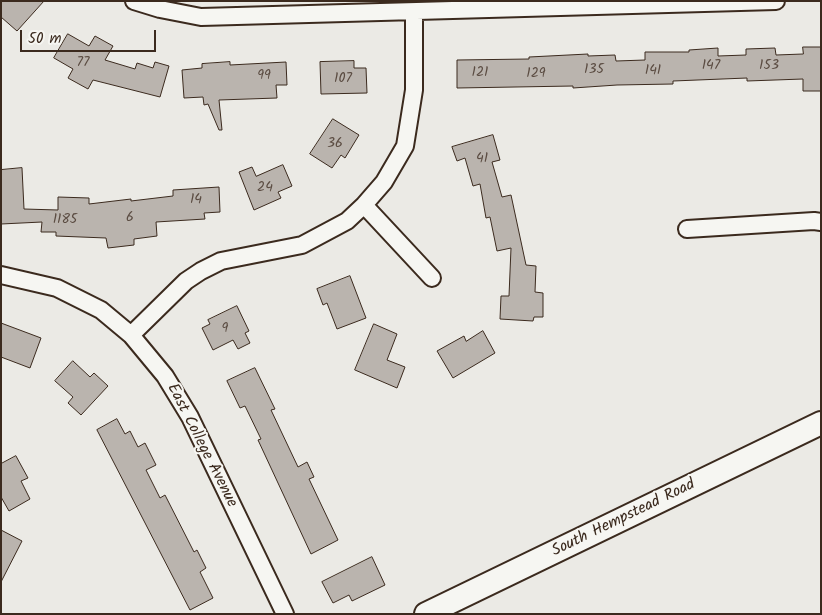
<!DOCTYPE html>
<style>
body{margin:0}
#map{position:relative;width:822px;height:615px;overflow:hidden;background:#ebeae5;font-family:Kalam,sans-serif}
canvas{display:block}
.frame{position:absolute;inset:0;border:2px solid #3b2a1e;pointer-events:none}
.scale{position:absolute;left:20px;top:30px;width:136px;height:22px;box-sizing:border-box;border:2px solid #3b2a1e;border-top:0;padding-left:6px;font-size:15px;line-height:18px;white-space:nowrap;color:#3b2a1e;-webkit-text-stroke:4px #f6f6f2;paint-order:stroke}
</style>
<div id="map">
<canvas width="822" height="615"></canvas>
<div class="frame"></div>
<div class="scale">50 m</div>
</div>
<script>
const ctx = document.querySelector('canvas').getContext('2d');
ctx.lineJoin = 'round';
function fill(path, color) {
  ctx.fillStyle = color;
  ctx.fill(path, 'evenodd');
}
function stroke(path, color, width, dash) {
  ctx.strokeStyle = color;
  ctx.lineWidth = width;
  ctx.lineCap = dash ? 'butt' : 'round';
  ctx.setLineDash(dash || []);
  ctx.stroke(path);
}
function write(font, color, halo, rows, align = 'center') {
  ctx.font = font + ' Kalam,sans-serif';
  ctx.lineWidth = 4;
  ctx.setLineDash([]);
  ctx.textBaseline = 'middle';
  ctx.strokeStyle = halo;
  ctx.fillStyle = color;
  for (const [text, x, y, turn = 0] of rows) {
    ctx.save();
    ctx.translate(x, y);
    ctx.rotate((+turn || 0) * Math.PI / 180);
    ctx.textAlign = isNaN(turn) ? turn : align;
    if (halo) ctx.strokeText(text, 0, 0);
    ctx.fillText(text, 0, 0);
    ctx.restore();
  }
}
const building = new Path2D(`
 M 1,1 L 44,1 L 17,31 L 1,17 Z
 M 68,34 L 89,46 L 95,36 L 113,46 L 105,60 L 135,69 L 137,63 L 153,68 L 155,62 L 169,66 L 160,97 L 93,80 L 88,89 L 68,78 L 73,69 L 54,58 Z
 M 803,47 L 821,47 L 821,91 L 803,91 L 803,79 L 747,81 L 747,78 L 673,81 L 673,84 L 617,85 L 573,88 L 573,86 L 457,88 L 457,60 L 529,59 L 529,57 L 588,54 L 588,56 L 615,55 L 616,61 L 645,60 L 645,52 L 689,52 L 689,50 L 718,48 L 718,56 L 746,55 L 746,49 L 775,48 L 776,55 L 803,54 Z
 M 354,61 L 354,68 L 366,68 L 367,93 L 321,94 L 320,62 Z
 M 230,62 L 230,65 L 286,62 L 287,85 L 276,85 L 277,98 L 219,100 L 222,130 L 219,130 L 208,104 L 204,105 L 203,97 L 184,98 L 182,70 L 202,68 L 202,64 Z
 M 333,119 L 359,135 L 345,158 L 341,155 L 332,168 L 310,154 Z
 M 493,135 L 500,160 L 492,162 L 502,197 L 511,195 L 526,265 L 536,266 L 535,292 L 543,293 L 543,317 L 534,317 L 533,321 L 500,319 L 501,296 L 509,296 L 511,248 L 497,251 L 490,217 L 486,218 L 480,184 L 473,186 L 465,158 L 457,161 L 452,147 Z
 M 283,165 L 292,186 L 278,192 L 281,198 L 254,210 L 239,172 L 252,167 L 256,176 Z
 M 22,168 L 24,209 L 58,210 L 58,197 L 89,198 L 89,204 L 131,199 L 131,201 L 173,196 L 173,190 L 219,187 L 220,212 L 204,213 L 205,219 L 156,222 L 157,236 L 134,239 L 134,245 L 108,248 L 106,238 L 56,236 L 56,232 L 41,232 L 42,222 L 1,224 L 1,170 Z
 M 350,276 L 366,318 L 337,329 L 327,303 L 323,305 L 317,289 Z
 M 237,306 L 249,331 L 245,333 L 250,343 L 238,349 L 233,340 L 213,350 L 202,328 L 210,324 L 208,320 Z
 M 1,323 L 41,338 L 30,368 L 1,357 Z
 M 374,324 L 397,334 L 387,360 L 405,367 L 397,388 L 355,370 Z
 M 483,331 L 495,353 L 453,378 L 437,351 L 464,336 L 466,341 Z
 M 73,361 L 90,377 L 94,373 L 108,386 L 81,415 L 68,403 L 73,397 L 55,381 Z
 M 255,368 L 275,409 L 271,410 L 298,467 L 307,462 L 314,477 L 309,479 L 338,540 L 311,554 L 258,440 L 261,439 L 245,406 L 240,408 L 227,381 Z
 M 117,419 L 125,434 L 130,431 L 138,447 L 145,443 L 156,465 L 146,470 L 160,498 L 165,495 L 194,552 L 197,550 L 206,568 L 200,572 L 213,598 L 190,610 L 97,430 Z
 M 16,456 L 28,478 L 21,481 L 30,499 L 9,511 L 1,497 L 1,464 Z
 M 1,530 L 22,541 L 1,582 Z
 M 372,557 L 385,585 L 352,601 L 349,595 L 333,603 L 322,582 Z`);
fill(building, '#bab4ae');
stroke(building, '#3b2a1e', 1);
const street = new Path2D(`
 M 134,1 L 160,9 L 201,17 L 776,1
 M 364,205 L 432,278
 M 687,229 L 814,221 L 821,222
 M 1,275 L 57,288 L 101,310 L 131,335 L 165,376 L 190,417 L 285,614
 M 131,335 L 186,281 L 201,271 L 221,261 L 302,245 L 347,221 L 364,205 L 384,182 L 405,146 L 414,90 L 414,12`);
const secondary = new Path2D(`
 M 426,614 L 821,423`);
stroke(street, '#3b2a1e', 20);
stroke(secondary, '#3b2a1e', 26);
stroke(street, '#f6f6f2', 16);
stroke(secondary, '#f6f6f2', 22);
write('14px', '#5b4c42', null, [
 ["77",83,64],
 ["147",711,67],
 ["153",769,67],
 ["135",594,71],
 ["141",653,72],
 ["121",480,74],
 ["129",536,75],
 ["99",264,77],
 ["107",343,80],
 ["36",335,145],
 ["41",482,160],
 ["24",265,189],
 ["14",196,201],
 ["6",130,219],
 ["1185",65,221],
 ["9",225,330]
]);
write('16px', '#3b2a1e', '#f6f6f2', [
 ["East College Avenue",201,446,63],
 ["South Hempstead Road",624,519,-26]
]);
</script>
